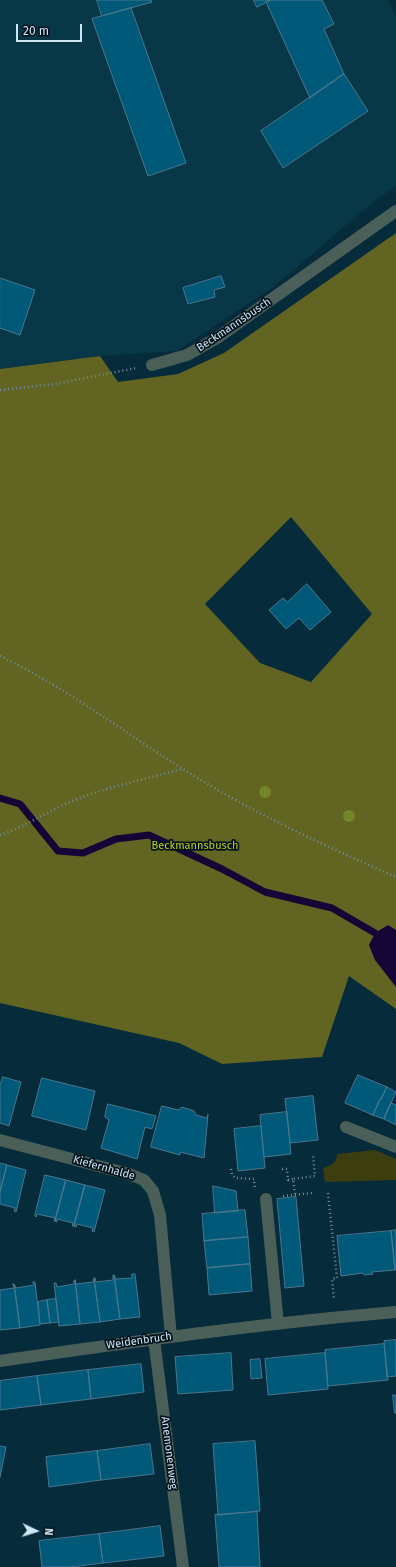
<!DOCTYPE html>
<style>
body{margin:0}
#map{position:relative;width:396px;height:1567px;overflow:hidden;background:#062b3b;font-family:"Fira Sans",sans-serif}
canvas{display:block}
.north{position:absolute;left:16px;top:1511px;width:40px;height:40px;-webkit-text-stroke:3px #02121b;paint-order:stroke;rotate:94deg;font-size:11px;font-weight:700;line-height:16px;text-align:center;color:#cee6f3}
.north::after{content:'';display:block;margin:auto;width:14px;height:18px;background:#cee6f3;clip-path:polygon(50% 0,100% 100%,50% 72%,0 100%)}
.scale{position:absolute;left:16px;top:24px;width:66px;height:18px;box-sizing:border-box;border:2px solid #cee6f3;border-top:0;padding-left:5px;font-size:12px;line-height:14px;white-space:nowrap;color:#cee6f3;-webkit-text-stroke:3px #02121b;paint-order:stroke}
</style>
<div id="map">
<canvas width="396" height="1567"></canvas>
<div class="north">N</div>
<div class="scale">20 m</div>
</div>
<script>
const ctx = document.querySelector('canvas').getContext('2d');
ctx.lineJoin = 'round';
function fill(path, color) {
  ctx.fillStyle = color;
  ctx.fill(path, 'evenodd');
}
function stroke(path, color, width, dash) {
  ctx.strokeStyle = color;
  ctx.lineWidth = width;
  ctx.lineCap = dash ? 'butt' : 'round';
  ctx.setLineDash(dash || []);
  ctx.stroke(path);
}
function write(font, color, halo, rows, align = 'center') {
  ctx.font = font + ' "Fira Sans",sans-serif';
  ctx.lineWidth = 3.5;
  ctx.setLineDash([]);
  ctx.textBaseline = 'middle';
  ctx.strokeStyle = halo;
  ctx.fillStyle = color;
  for (const [text, x, y, turn = 0] of rows) {
    ctx.save();
    ctx.translate(x, y);
    ctx.rotate((+turn || 0) * Math.PI / 180);
    ctx.textAlign = isNaN(turn) ? turn : align;
    if (halo) ctx.strokeText(text, 0, 0);
    ctx.fillText(text, 0, 0);
    ctx.restore();
  }
}
fill(new Path2D(`
 M 0,0 L 388,0 L 396,16 L 396,186 L 372,203 L 275,286 L 177,351 L 100,356 L 0,369 Z`), '#083748');
fill(new Path2D(`
 M 375,1150 L 396,1159 L 396,1180 L 325,1182 L 323,1168 C 331,1165 337,1163 337,1154 Z`), '#3c3e10');
fill(new Path2D(`
 M 396,233 L 396,1009 L 349,976 L 322,1057 L 222,1064 L 179,1043 L 0,1003 L 0,369 L 100,356 L 118,382 L 178,374 L 224,353 ZM 291,517 L 372,614 L 311,682 L 260,663 L 205,604 Z`), '#626421');
fill(new Path2D(`
 M 388,925 L 396,930 L 396,987 L 375,960 L 369,945 L 375,933 Z`), '#150536');
stroke(new Path2D(`
 M 0,798 L 20,804 L 58,851 L 83,853 L 116,839 L 149,835 L 222,869 L 265,892 L 332,908 L 375,933`), '#150536', 7);
const building = new Path2D(`
 M 97,0 L 151,0 L 152,2 L 102,16 Z
 M 254,0 L 271,0 L 257,7 Z
 M 271,0 L 322,0 L 334,24 L 324,29 L 344,74 L 310,98 L 266,2 Z
 M 131,8 L 186,163 L 148,176 L 92,19 Z
 M 344,74 L 368,111 L 283,168 L 261,131 Z
 M 221,276 L 225,287 L 214,290 L 215,297 L 188,304 L 183,288 Z
 M 0,278 L 35,290 L 20,335 L 0,328 Z
 M 307,584 L 331,612 L 310,630 L 299,618 L 286,629 L 269,610 L 283,598 L 287,602 Z
 M 358,1075 L 387,1087 L 381,1099 L 380,1099 L 373,1115 L 345,1103 Z
 M 3,1077 L 21,1082 L 9,1126 L 0,1123 L 0,1085 Z
 M 42,1078 L 95,1091 L 86,1130 L 32,1116 Z
 M 387,1087 L 396,1092 L 384,1119 L 370,1114 L 373,1115 L 380,1099 L 381,1099 Z
 M 313,1096 L 318,1140 L 290,1143 L 285,1099 Z
 M 391,1103 L 396,1105 L 396,1125 L 384,1119 Z
 M 108,1104 L 156,1116 L 152,1129 L 145,1127 L 137,1159 L 101,1148 L 109,1120 L 105,1117 Z
 M 162,1106 L 178,1110 L 182,1107 L 194,1111 L 196,1115 L 207,1118 L 208,1114 L 204,1158 L 180,1152 L 180,1155 L 151,1147 Z
 M 287,1112 L 291,1154 L 264,1157 L 260,1115 Z
 M 261,1126 L 265,1168 L 238,1171 L 234,1129 Z
 M 0,1163 L 7,1165 L 0,1192 Z
 M 7,1165 L 26,1170 L 16,1212 L 14,1211 L 15,1208 L 0,1204 L 0,1192 Z
 M 45,1175 L 66,1180 L 55,1221 L 54,1221 L 55,1218 L 37,1214 L 36,1217 L 35,1216 Z
 M 66,1180 L 85,1185 L 74,1226 L 72,1226 L 73,1223 L 57,1219 L 57,1222 L 55,1221 Z
 M 85,1185 L 105,1190 L 94,1232 L 92,1231 L 93,1228 L 77,1224 L 76,1227 L 74,1226 Z
 M 213,1186 L 236,1191 L 238,1211 L 215,1213 Z
 M 296,1197 L 304,1286 L 285,1288 L 277,1199 Z
 M 245,1210 L 248,1237 L 204,1241 L 202,1214 Z
 M 396,1230 L 396,1270 L 395,1270 L 391,1231 Z
 M 391,1231 L 395,1270 L 372,1272 L 373,1274 L 364,1275 L 363,1273 L 341,1276 L 337,1236 Z
 M 248,1237 L 250,1264 L 207,1268 L 204,1241 Z
 M 250,1264 L 252,1291 L 209,1295 L 207,1268 Z
 M 132,1274 L 135,1274 L 140,1317 L 120,1319 L 114,1275 L 116,1279 L 132,1278 Z
 M 114,1275 L 120,1319 L 100,1322 L 94,1278 L 95,1278 L 96,1282 L 113,1280 L 113,1276 Z
 M 94,1278 L 100,1322 L 80,1324 L 75,1280 L 76,1284 L 93,1282 Z
 M 75,1280 L 80,1324 L 59,1326 L 54,1283 L 56,1283 L 57,1287 L 74,1284 L 74,1281 Z
 M 33,1282 L 35,1282 L 40,1325 L 20,1328 L 14,1284 L 16,1288 L 34,1285 Z
 M 13,1284 L 14,1284 L 20,1328 L 0,1330 L 0,1290 L 14,1288 Z
 M 56,1299 L 59,1322 L 50,1323 L 47,1300 Z
 M 47,1300 L 50,1323 L 40,1324 L 38,1302 Z
 M 396,1340 L 396,1376 L 387,1377 L 384,1341 Z
 M 384,1344 L 388,1380 L 328,1386 L 325,1350 Z
 M 231,1353 L 233,1390 L 178,1394 L 175,1357 Z
 M 325,1353 L 328,1389 L 268,1395 L 265,1359 Z
 M 260,1359 L 262,1378 L 251,1379 L 250,1360 Z
 M 141,1364 L 144,1392 L 91,1399 L 88,1370 Z
 M 88,1370 L 91,1399 L 41,1405 L 37,1376 Z
 M 37,1376 L 41,1405 L 0,1410 L 0,1381 Z
 M 393,1395 L 396,1395 L 396,1413 L 395,1413 Z
 M 255,1441 L 260,1511 L 218,1515 L 213,1444 Z
 M 150,1444 L 154,1474 L 101,1480 L 97,1451 Z
 M 0,1446 L 6,1447 L 0,1477 Z
 M 97,1451 L 101,1480 L 49,1487 L 46,1457 Z
 M 257,1512 L 260,1567 L 219,1567 L 215,1515 Z
 M 160,1526 L 164,1556 L 103,1563 L 99,1534 Z
 M 99,1534 L 103,1563 L 71,1567 L 42,1567 L 39,1541 Z`);
fill(building, '#005979');
stroke(building, '#49778e', 1);
stroke(new Path2D(`
 M 0,390 L 55,384 L 136,368
 M 0,656 C 65,687 122,731 183,769 C 251,812 323,845 396,877
 M 0,835 C 22,828 42,815 63,805 C 101,788 142,780 183,769
 M 231,1169 L 232,1174 L 235,1178 L 254,1179 L 255,1188
 M 282,1169 L 287,1169 L 288,1180 L 293,1179
 M 328,1193 L 337,1278 L 332,1279 L 334,1300
 M 295,1194 L 293,1179 L 315,1176 L 313,1155
 M 283,1196 L 312,1193`), '#718f9d', 2.5, [1, 3]);
stroke(new Path2D(`
 M 152,365 L 187,355 L 217,338 L 396,211
 M 346,1127 L 396,1147
 M 0,1140 L 129,1174 L 144,1180 L 153,1191 L 160,1215 L 171,1337
 M 266,1199 L 278,1324
 M 154,1339 L 183,1567
 M 0,1361 C 132,1342 263,1323 396,1312`), '#4a5f57', 12);
ctx.fillStyle = '#738627';
for (const [x, y] of [
 [265,792],
 [349,816]
]) {
  ctx.beginPath();
  ctx.arc(x, y, 6, 0, 2 * Math.PI);
  ctx.fill();
}
write('11px', '#cee6f3', '#02121b', [
 ["Beckmannsbusch",234,325,-34],
 ["Kiefernhalde",104,1168,16],
 ["Weidenbruch",139,1341,-8],
 ["Anemonenweg",169,1453,83]
]);
write('11px', '#ccd017', '#02121b', [
 ["Beckmannsbusch",195,846]
]);
</script>
